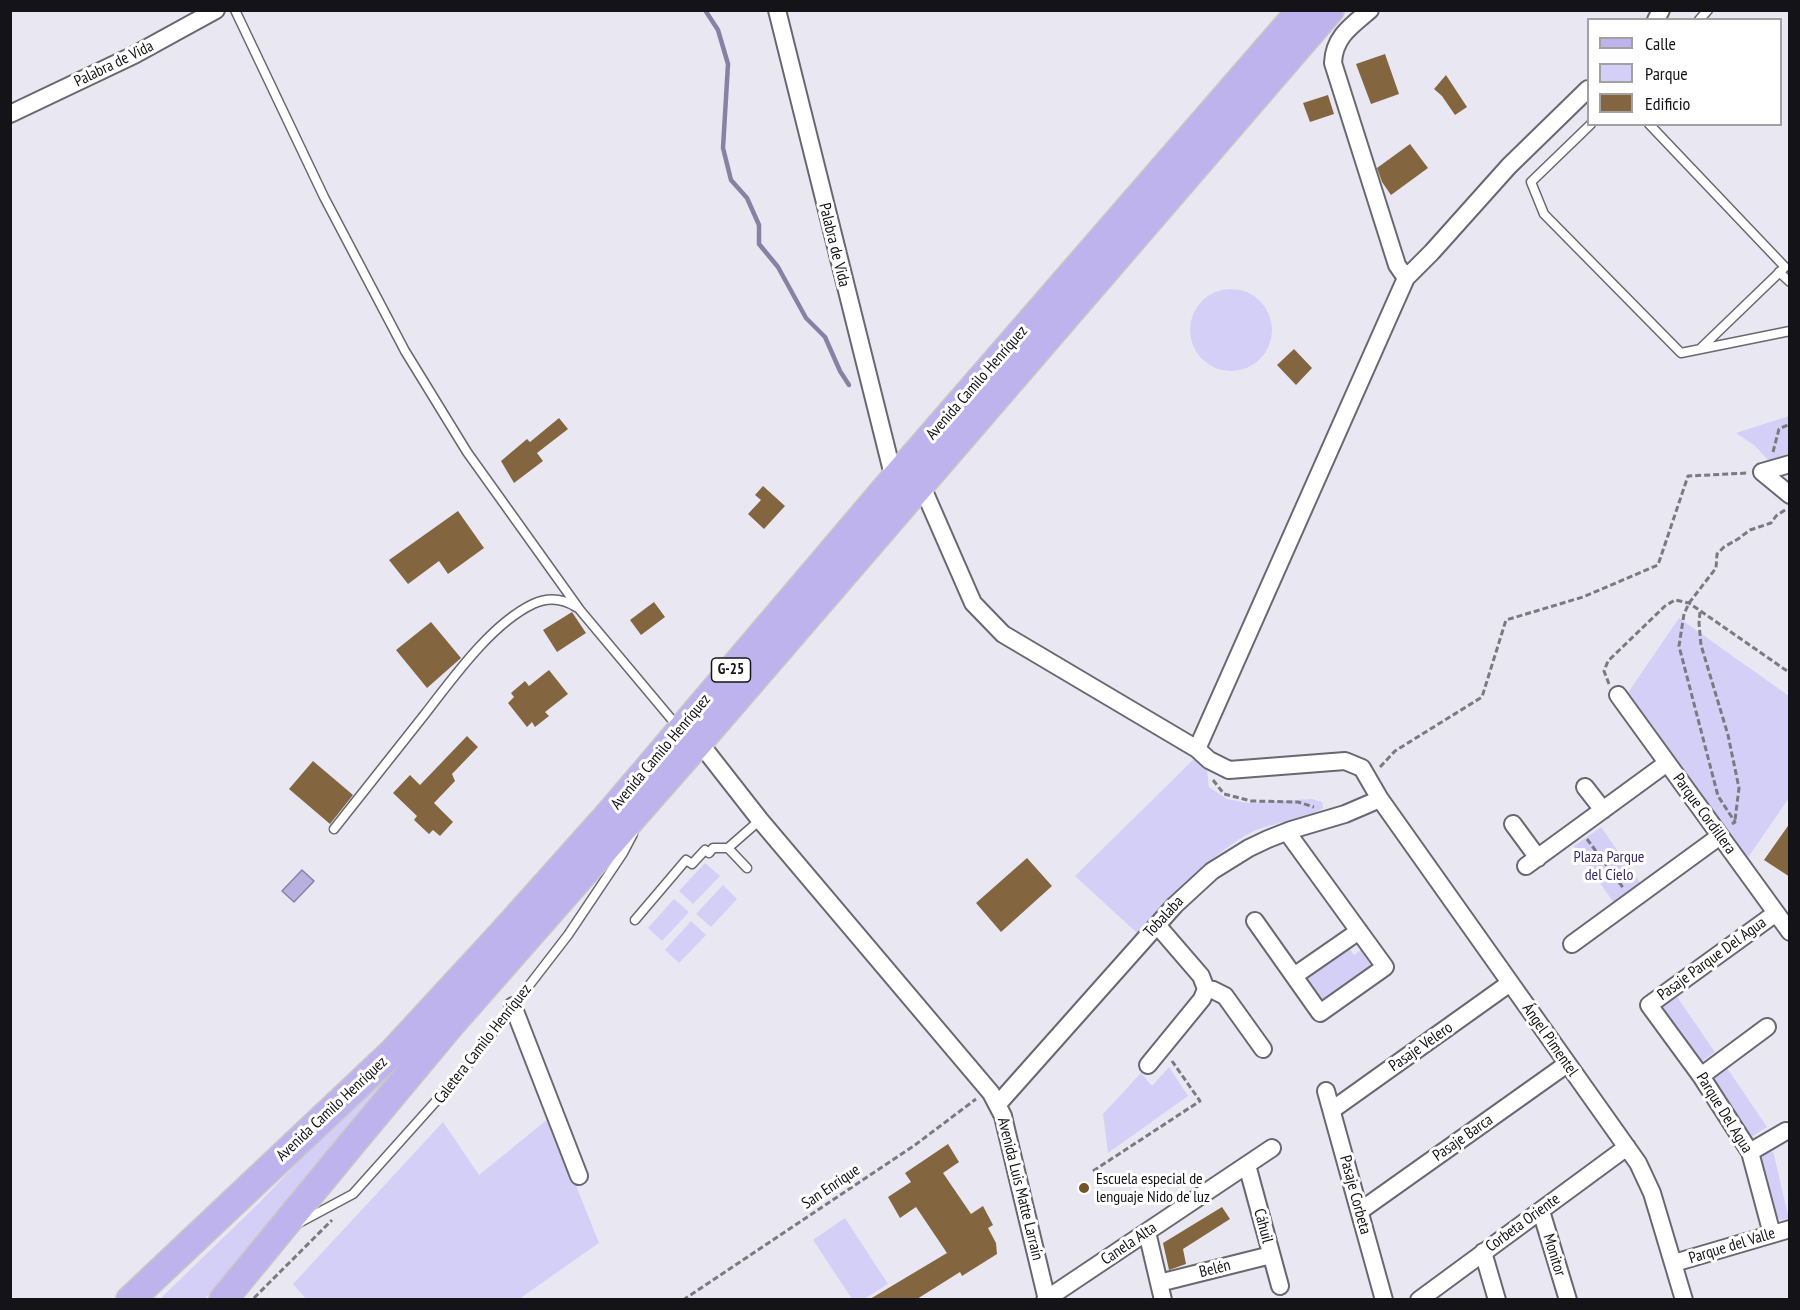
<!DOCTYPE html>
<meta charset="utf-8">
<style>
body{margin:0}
#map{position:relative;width:1800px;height:1310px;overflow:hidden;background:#e9e8f2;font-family:"PT Sans Narrow",sans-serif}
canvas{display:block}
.frame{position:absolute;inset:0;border:12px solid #141317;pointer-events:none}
.legend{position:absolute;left:1587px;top:18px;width:195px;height:108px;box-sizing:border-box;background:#fff;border:2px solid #a1a1a2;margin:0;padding:8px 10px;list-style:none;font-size:18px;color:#141317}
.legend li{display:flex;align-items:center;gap:12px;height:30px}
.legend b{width:30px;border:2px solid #a1a1a2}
</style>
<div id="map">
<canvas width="1800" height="1310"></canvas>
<div class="frame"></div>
<ul class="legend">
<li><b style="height:8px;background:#beb3ec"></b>Calle</li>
<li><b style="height:16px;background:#d4cff6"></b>Parque</li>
<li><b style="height:16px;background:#83663f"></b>Edificio</li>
</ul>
</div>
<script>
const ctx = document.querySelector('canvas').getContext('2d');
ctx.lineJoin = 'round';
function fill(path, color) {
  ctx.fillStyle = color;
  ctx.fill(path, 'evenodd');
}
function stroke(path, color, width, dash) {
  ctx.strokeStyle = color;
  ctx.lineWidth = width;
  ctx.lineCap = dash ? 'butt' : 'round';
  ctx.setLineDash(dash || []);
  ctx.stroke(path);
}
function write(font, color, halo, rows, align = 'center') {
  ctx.font = font + ' "PT Sans Narrow",sans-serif';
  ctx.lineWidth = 6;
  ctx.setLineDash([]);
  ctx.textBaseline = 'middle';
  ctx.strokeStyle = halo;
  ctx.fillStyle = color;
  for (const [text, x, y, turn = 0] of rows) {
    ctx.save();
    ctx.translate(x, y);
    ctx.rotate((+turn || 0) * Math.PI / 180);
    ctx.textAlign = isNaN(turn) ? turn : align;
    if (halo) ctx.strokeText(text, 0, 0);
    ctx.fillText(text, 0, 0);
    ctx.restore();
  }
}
fill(new Path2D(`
 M1190 330a41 41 0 1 1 82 0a41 41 0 1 1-82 0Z
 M 1789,416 L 1789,454 L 1770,462 L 1755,446 L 1736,433 Z
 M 1679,618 L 1789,696 L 1789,798 L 1747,859 L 1627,694 Z
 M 1195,758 L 1207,770 L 1209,787 L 1227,799 L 1248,803 L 1312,799 L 1322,802 L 1323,808 C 1301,822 1275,821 1252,832 C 1212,852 1170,901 1137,933 L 1075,876 Z
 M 1601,827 L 1643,887 L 1616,906 L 1574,846 Z
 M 705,863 L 720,876 L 693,904 L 679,891 Z
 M 569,876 L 205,1299 L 159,1300 L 259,1203 Z
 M 723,885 L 737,899 L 711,927 L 696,914 Z
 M 674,899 L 689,912 L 662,941 L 648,928 Z
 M 691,921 L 706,935 L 679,963 L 665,950 Z
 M 1347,945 L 1354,955 L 1361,950 L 1374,969 L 1324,1003 L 1304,974 Z
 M 1673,991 L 1715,1052 L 1698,1064 L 1657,1002 Z
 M 1725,1065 L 1767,1127 L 1750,1138 L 1709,1076 Z
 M 1169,1067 L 1188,1096 L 1108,1153 L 1103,1114 L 1141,1073 L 1152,1086 Z
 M 549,1118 L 599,1243 L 519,1299 L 306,1299 L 293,1284 L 443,1122 L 479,1175 Z
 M 1773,1151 L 1789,1219 L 1780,1220 L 1776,1214 L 1759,1156 Z
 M 845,1218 L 888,1284 L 864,1299 L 852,1299 L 813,1240 Z`), '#d4cff6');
const water = new Path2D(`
 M 302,870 L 314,881 L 294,902 L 282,891 Z`);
fill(water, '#b8b1e0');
stroke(water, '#8782a4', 1.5);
stroke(new Path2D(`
 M 705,10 L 718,30 L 728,64 L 723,148 L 731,180 L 747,198 L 759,225 L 759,244 L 778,267 L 806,318 L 825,337 L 840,371 L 849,385`), '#8782a4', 4.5);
fill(new Path2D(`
 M 1385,54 L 1399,94 L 1371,104 L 1356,64 Z
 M 1446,75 L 1467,107 L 1455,115 L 1442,96 L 1434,89 Z
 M 1328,95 L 1334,114 L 1310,122 L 1303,103 Z
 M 1410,144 L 1428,168 L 1391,195 L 1382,182 L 1377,168 Z
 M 1294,349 L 1312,368 L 1296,385 L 1277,365 Z
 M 559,418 L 568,429 L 537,453 L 543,461 L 514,483 L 501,461 L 527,439 L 530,442 Z
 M 763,486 L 785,506 L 764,529 L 748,514 L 761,500 L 755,495 Z
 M 458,511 L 484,548 L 448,574 L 439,561 L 408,584 L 389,560 Z
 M 654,602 L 665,617 L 641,635 L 630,620 Z
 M 572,612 L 586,633 L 557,652 L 543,630 Z
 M 431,622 L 461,658 L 427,688 L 396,650 Z
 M 549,670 L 568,694 L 545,712 L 549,716 L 535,727 L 532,722 L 527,727 L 508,703 L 514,697 L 511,693 L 525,681 L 529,686 Z
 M 467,736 L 478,747 L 452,774 L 455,781 L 434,803 L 453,822 L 440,836 L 433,830 L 429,834 L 414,820 L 417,816 L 393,793 L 410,775 L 420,785 Z
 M 313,761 L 353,795 L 330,824 L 289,789 Z
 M 1790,823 L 1790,877 L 1764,860 Z
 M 1027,858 L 1052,886 L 1001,932 L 976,903 Z
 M 948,1144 L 959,1162 L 943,1173 L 971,1214 L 983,1206 L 993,1225 L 988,1228 L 996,1243 L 997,1254 L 962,1276 L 960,1272 L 917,1299 L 870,1299 L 947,1253 L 916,1207 L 900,1218 L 888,1197 L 911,1182 L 905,1173 Z
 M 1222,1207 L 1230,1219 L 1183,1249 L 1186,1264 L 1169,1270 L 1163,1243 Z`), '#83663f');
const lane = new Path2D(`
 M 235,10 L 324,197 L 405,351 L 467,452 L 580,610 L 678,727
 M 1699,20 L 1708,10
 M 1591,124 L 1531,182 L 1544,214 L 1681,353 L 1790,331
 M 1649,124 L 1785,267 L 1701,348
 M 1779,272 L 1790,282
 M 334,829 C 364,791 394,753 425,714 C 453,678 491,624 533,604 C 548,597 562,598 576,607
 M 728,848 L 747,868
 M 635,920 L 686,860 L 692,864 L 705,850 L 709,853 L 713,848 L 728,848 L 760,820
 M 297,1224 L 353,1194 L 463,1071 L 568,935 L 623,853 L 633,834`);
const street = new Path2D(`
 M 777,10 L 894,479
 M 1370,10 C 1351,26 1334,37 1333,63 L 1397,265 L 1406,278
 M 1656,20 L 1661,10
 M 10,114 L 134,55 L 216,10
 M 1762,472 L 1790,495
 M 1762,472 L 1790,464
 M 921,484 L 973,603 L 1003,634 L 1197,749 L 1209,760 L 1229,770 L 1345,761 L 1362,768 L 1380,799 L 1638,1163 L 1652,1193 L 1684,1300
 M 1618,695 L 1790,932
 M 699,742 L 760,820 L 991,1093 L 1003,1116 L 1006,1129 L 1047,1300
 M 1197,749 L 1406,278 L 1432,252 L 1509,166 L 1588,89
 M 1585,787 L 1603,810
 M 1513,824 L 1538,858
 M 1526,866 L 1667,763
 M 1255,921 L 1320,1013 L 1385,967 L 1287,832
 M 1572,944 L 1720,836
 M 1294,976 L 1359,931
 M 1206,989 L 1213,990 L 1225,996 L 1263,1049
 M 513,1006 L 579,1176
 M 1148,1065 L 1202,999 L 1206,989 L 1201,976 L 1157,925
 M 1701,1076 L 1767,1027
 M 1326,1091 L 1384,1300
 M 998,1104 L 1175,905 L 1212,871 L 1249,848 L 1268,839 L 1291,830 L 1345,814 L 1380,799
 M 1332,1110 L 1510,983
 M 1750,1152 L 1786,1131
 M 1247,1165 L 1280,1286
 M 1360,1211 L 1567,1064
 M 1541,1211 L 1568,1300
 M 1147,1232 L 1163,1300
 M 1772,1234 L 1750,1152 L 1701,1076 L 1649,1005 L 1776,913
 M 1483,1252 L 1497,1300
 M 1674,1263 L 1790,1229
 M 1159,1283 L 1271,1255
 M 1045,1300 L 1272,1148
 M 1419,1300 L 1627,1147`);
const primary = new Path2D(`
 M 130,1300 L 393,1052 L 501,935 L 611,812 L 894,479 L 1301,10
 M 223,1300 L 353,1142 L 453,1022 L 699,742 L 1330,10`);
stroke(lane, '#696871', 11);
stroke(street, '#696871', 20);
stroke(primary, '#c7c6c7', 30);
stroke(new Path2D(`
 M 1773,452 L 1779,429 L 1790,424
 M 1700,612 L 1699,623 L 1701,645 L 1728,735 L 1739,788 L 1735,820
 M 1609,684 L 1604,671 L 1608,661 L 1665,606 L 1675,600 L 1689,603 L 1790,673
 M 1380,767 L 1395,751 L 1482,697 L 1506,620 L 1583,597 L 1658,565 L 1688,476 L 1748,473
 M 1213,780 L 1224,794 L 1251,801 L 1298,802 L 1314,807
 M 1732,824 L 1735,822 L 1718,796 L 1679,646 L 1684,614 L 1689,603 L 1716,568 L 1717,554 L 1724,547 L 1738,539 L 1750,530 L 1771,523 L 1776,516 L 1785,510
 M 1587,839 L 1624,889
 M 1093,1171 L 1200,1101 L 1172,1061
 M 254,1298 L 332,1220
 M 683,1300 L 915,1145 L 976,1099`), '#7b7a81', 3, [6, 3]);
stroke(lane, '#fff', 8);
stroke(street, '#fff', 16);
stroke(primary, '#beb3ec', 27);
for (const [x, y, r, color] of [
 [1084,1188,6,"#74552a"]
]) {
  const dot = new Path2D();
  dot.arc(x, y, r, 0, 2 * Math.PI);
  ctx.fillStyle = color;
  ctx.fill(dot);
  stroke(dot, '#fff', 2);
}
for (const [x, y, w] of [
 [731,670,39]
]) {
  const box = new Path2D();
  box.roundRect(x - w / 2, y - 12, w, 24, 4.5);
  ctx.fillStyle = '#fff';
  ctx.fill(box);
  stroke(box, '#141317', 1.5);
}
write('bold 15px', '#141317', null, [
 ["G-25",731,670]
]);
write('16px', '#141317', '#fff', [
 ["Palabra de Vida",114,64,-26],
 ["Palabra de Vida",834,245,76],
 ["Avenida Camilo Henríquez",977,383,-49],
 ["Avenida Camilo Henríquez",661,752,-50],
 ["Parque Cordillera",1704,814,54],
 ["Tobalaba",1164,917,-47],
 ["Pasaje Parque Del Agua",1712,959,-36],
 ["Ángel Pimentel",1550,1040,55],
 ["Caletera Camilo Henríquez",483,1044,-52],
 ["Pasaje Velero",1421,1047,-35],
 ["Avenida Camilo Henríquez",332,1109,-43],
 ["Parque Del Agua",1724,1113,58],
 ["Pasaje Barca",1463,1138,-35],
 ["San Enrique",831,1187,-34],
 ["Avenida Luis Matte Larraín",1020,1189,76],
 ["Pasaje Corbeta",1355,1195,75],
 ["Corbeta Oriente",1523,1223,-36],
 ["Cáhuil",1263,1226,75],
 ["Canela Alta",1129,1244,-34],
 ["Parque del Valle",1732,1246,-17],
 ["Monitor",1554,1255,73],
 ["Belén",1215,1269,-14]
]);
write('16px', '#3a2c65', '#fff', [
 ["Plaza Parque",1609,857],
 ["del Cielo",1609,875]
]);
write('16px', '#141317', '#fff', [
 ["Escuela especial de",1096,1179],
 ["lenguaje Nido de luz",1096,1197]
], 'left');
</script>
